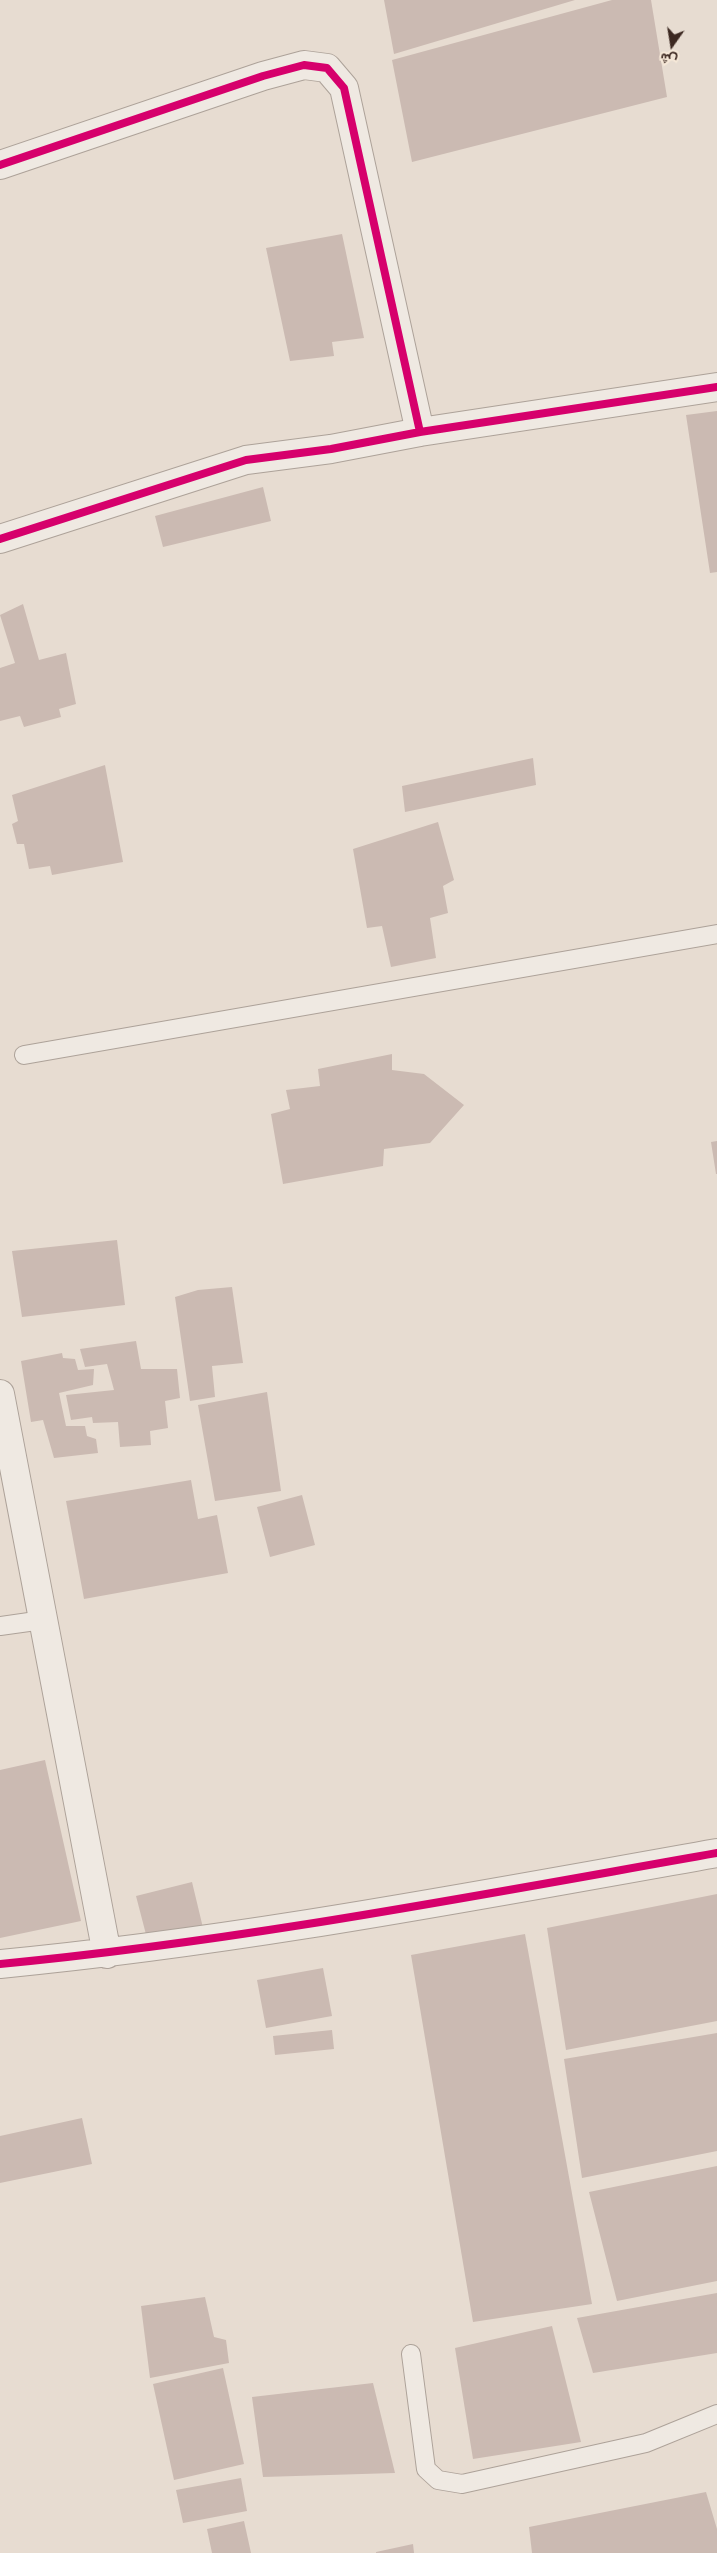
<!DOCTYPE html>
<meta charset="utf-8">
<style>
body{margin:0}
#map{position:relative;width:717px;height:2553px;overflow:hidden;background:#e7dcd1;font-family:"Source Serif 4",Vazirmatn,serif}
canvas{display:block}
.north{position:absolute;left:647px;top:20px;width:50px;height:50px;-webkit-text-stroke:4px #f6e8d8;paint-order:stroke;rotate:193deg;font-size:14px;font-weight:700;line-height:20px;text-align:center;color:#3c2821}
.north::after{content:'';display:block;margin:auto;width:18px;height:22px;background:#3c2821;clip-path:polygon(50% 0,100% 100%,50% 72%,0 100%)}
</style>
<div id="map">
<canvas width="717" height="2553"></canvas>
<div class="north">ش</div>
</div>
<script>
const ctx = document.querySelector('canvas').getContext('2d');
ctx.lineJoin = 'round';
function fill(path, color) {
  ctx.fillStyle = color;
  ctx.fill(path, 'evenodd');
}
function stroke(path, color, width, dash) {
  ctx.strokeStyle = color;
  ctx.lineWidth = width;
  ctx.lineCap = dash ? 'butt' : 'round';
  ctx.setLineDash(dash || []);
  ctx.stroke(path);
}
fill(new Path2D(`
 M 384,0 L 575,0 L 394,54 Z
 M 612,0 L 651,0 L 667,97 L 412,162 L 392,60 Z
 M 342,234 L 364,338 L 332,342 L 334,356 L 290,361 L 266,248 Z
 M 717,411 L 717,572 L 710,573 L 686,415 Z
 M 263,487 L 271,521 L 163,547 L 155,516 Z
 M 23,604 L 39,660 L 66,653 L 76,704 L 59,709 L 61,717 L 24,727 L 20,716 L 0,721 L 0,668 L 15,663 L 0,615 Z
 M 533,758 L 536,785 L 405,812 L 402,786 Z
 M 105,765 L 123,862 L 52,875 L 50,866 L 29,869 L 24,844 L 17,844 L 12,824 L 18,821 L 12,795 Z
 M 438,822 L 454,880 L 443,886 L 448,913 L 430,918 L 436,958 L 391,967 L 382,926 L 367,928 L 353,849 Z
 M 392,1054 L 392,1070 L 424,1074 L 464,1105 L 430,1143 L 384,1149 L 383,1166 L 283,1184 L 271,1114 L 290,1109 L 286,1090 L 320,1086 L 318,1069 Z
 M 717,1141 L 717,1174 L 716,1174 L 711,1142 Z
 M 117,1240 L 125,1305 L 22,1317 L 12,1251 Z
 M 232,1287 L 243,1363 L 212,1366 L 215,1397 L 190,1401 L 175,1297 L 198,1290 Z
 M 136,1341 L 141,1369 L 177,1369 L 180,1398 L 165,1401 L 168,1428 L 150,1431 L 151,1445 L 120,1447 L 118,1422 L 93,1423 L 92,1417 L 71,1420 L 66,1395 L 114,1390 L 107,1364 L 85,1367 L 80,1349 Z
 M 62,1353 L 63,1358 L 75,1359 L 78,1370 L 94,1369 L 93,1385 L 59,1393 L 66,1426 L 85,1426 L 87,1436 L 96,1439 L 98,1453 L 54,1458 L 43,1420 L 31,1422 L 21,1361 Z
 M 267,1392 L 281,1491 L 215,1501 L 198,1405 Z
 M 191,1480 L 198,1519 L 217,1515 L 228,1573 L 84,1599 L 66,1501 Z
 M 302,1495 L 315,1545 L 270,1557 L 257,1507 Z
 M 45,1760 L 81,1921 L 0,1938 L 0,1770 Z
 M 192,1882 L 204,1932 L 149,1946 L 136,1896 Z
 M 717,1894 L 717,2021 L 566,2050 L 547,1928 Z
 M 525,1934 L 592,2304 L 473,2322 L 411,1955 Z
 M 323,1968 L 332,2016 L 266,2028 L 257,1980 Z
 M 332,2030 L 334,2049 L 275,2055 L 273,2036 Z
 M 717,2033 L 717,2151 L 582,2178 L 564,2059 Z
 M 82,2118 L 92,2164 L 0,2183 L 0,2136 Z
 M 717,2166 L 717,2281 L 617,2301 L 589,2192 Z
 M 717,2293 L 717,2353 L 593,2373 L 577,2318 Z
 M 205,2297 L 214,2337 L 226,2340 L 229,2363 L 150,2378 L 141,2306 Z
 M 552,2326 L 581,2442 L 473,2459 L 455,2348 Z
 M 223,2368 L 244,2464 L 174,2480 L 153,2384 Z
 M 373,2383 L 395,2473 L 263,2477 L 252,2397 Z
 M 241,2478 L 247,2511 L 183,2523 L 176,2490 Z
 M 706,2492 L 717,2529 L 717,2553 L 532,2553 L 529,2527 Z
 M 244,2521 L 251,2553 L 212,2553 L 207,2529 Z
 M 413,2544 L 414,2553 L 376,2553 L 376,2552 Z`), '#cbbab2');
const lane = new Path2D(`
 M 24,1055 L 717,934
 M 0,1626 L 43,1620
 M 411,2354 L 426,2469 L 438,2480 L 462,2484 L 646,2443 L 717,2414`);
const street = new Path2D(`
 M 0,165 L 263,76 L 304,65 L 327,68 L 344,88 L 420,432
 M 0,539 L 246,460 L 331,449 L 420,432 L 717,387
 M 0,1394 L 107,1954
 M 0,1964 C 241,1941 479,1895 717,1853`);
stroke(lane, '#ada299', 20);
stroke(street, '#ada299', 30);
stroke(lane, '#efe9e2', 18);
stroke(street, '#efe9e2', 28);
stroke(new Path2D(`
 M 0,165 L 263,76 L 304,65 L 327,68 L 344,88 L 420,432
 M 0,539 L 246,460 L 331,449 L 420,432 L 717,387
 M 0,1964 C 241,1941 479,1895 717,1853`), '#d6006c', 8);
</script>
